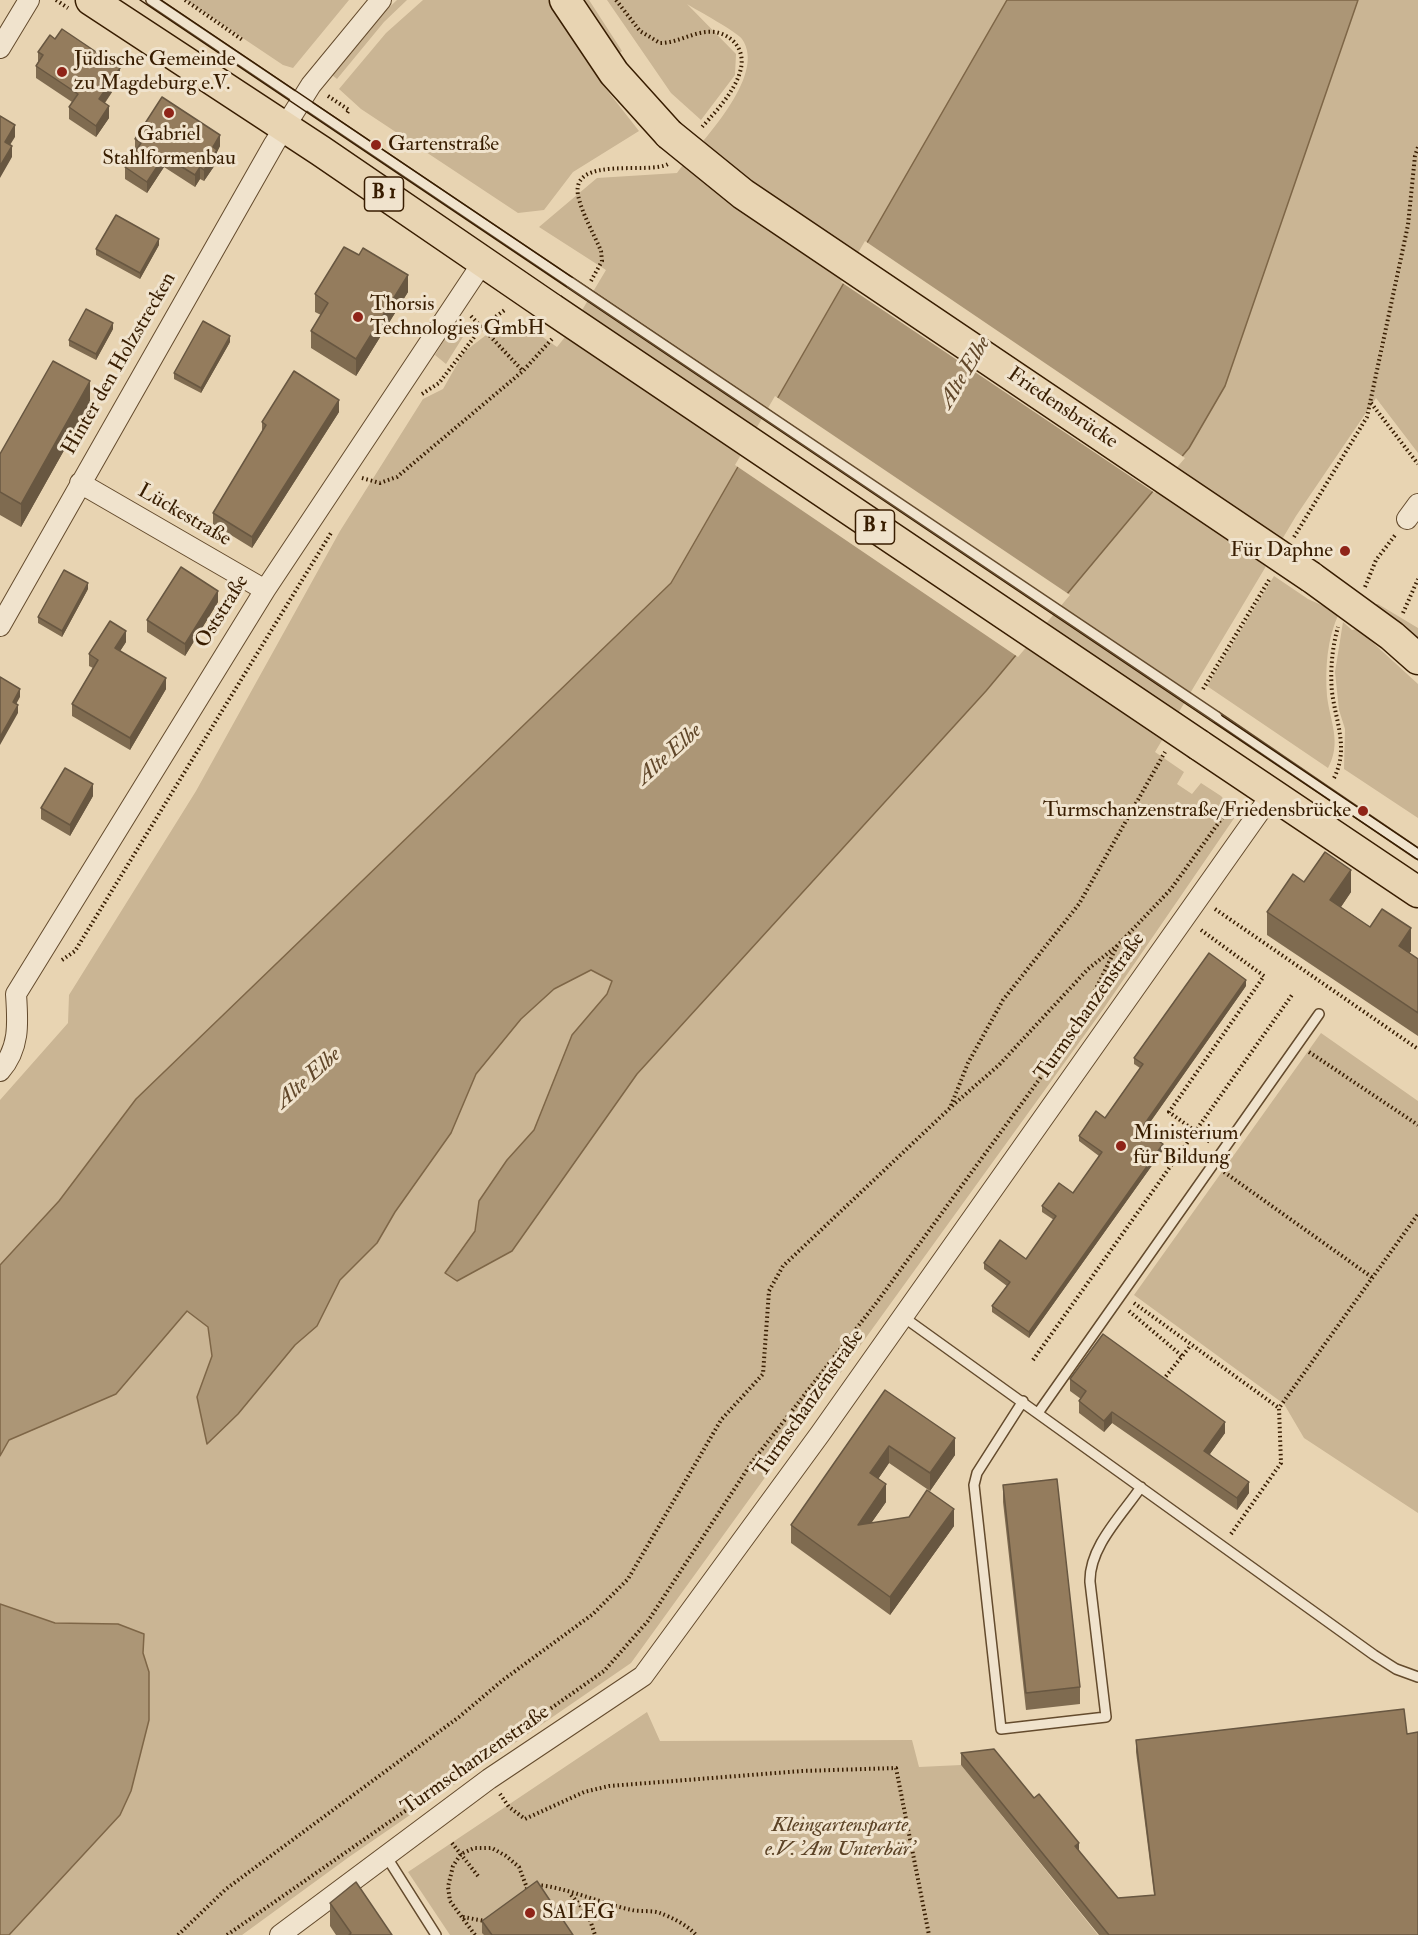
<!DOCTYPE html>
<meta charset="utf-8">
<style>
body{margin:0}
canvas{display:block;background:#e8d4b2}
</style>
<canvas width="1418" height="1935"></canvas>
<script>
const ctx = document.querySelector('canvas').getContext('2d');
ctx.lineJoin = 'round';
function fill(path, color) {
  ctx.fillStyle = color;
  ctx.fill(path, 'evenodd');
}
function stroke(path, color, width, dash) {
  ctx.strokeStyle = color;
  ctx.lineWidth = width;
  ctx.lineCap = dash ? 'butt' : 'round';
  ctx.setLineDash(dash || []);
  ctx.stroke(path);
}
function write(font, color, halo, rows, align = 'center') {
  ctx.font = font + ' "IM FELL Double Pica",serif';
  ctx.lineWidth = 6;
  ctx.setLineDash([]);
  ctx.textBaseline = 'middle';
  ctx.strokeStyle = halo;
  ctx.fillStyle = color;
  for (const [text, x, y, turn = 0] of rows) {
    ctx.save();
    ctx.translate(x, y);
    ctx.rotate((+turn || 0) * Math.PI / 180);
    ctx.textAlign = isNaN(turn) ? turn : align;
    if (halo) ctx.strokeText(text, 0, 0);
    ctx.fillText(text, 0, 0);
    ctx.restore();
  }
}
fill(new Path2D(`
 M 186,0 L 349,0 L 293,68 L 283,65 Z
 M 397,0 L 407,0 L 384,22 L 337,79 L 332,75 L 377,19 Z
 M 423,0 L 549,0 L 603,85 L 639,131 L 573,172 L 544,210 L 518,213 L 361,109 L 339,89 L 386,33 Z
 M 580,0 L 589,0 L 622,51 L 616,56 Z
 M 607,0 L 1007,0 L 671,582 L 136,1099 L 59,1201 L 0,1265 L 0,1100 L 68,1023 L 69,995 L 196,791 L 340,531 L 423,399 L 443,389 L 464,352 L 503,322 L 528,337 L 534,331 L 557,347 L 569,332 L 606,270 L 539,227 L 597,178 L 677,173 C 699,144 768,76 742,39 C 736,31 698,11 687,4 L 736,54 L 735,75 L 701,120 L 671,93 Z
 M 1358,0 L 1418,0 L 1418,453 L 1376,398 L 1296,516 L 1155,752 L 1184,772 L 1177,784 L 1192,794 L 1201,783 L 1221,796 L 1237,814 L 1104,1008 L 631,1663 L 349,1857 L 242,1935 L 9,1935 L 120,1814 L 149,1673 L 143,1653 L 118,1624 L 55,1623 L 0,1604 L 0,1456 L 9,1440 L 116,1394 L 187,1311 L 208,1326 L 212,1356 L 197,1397 L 207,1443 L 238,1414 L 295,1345 L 317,1326 L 340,1280 L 377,1243 L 395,1212 L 451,1133 L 476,1074 L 521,1019 L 554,989 L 591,970 L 612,981 L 607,995 L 572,1035 L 534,1130 L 507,1160 L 479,1201 L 475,1231 L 445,1273 L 512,1251 L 637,1074 L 986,691 L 1189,448 L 1225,386 Z
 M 454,324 L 466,332 L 446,364 L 435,355 Z
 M 1274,576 L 1308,599 L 1339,613 C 1327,639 1325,668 1327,696 C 1330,722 1342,742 1328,768 L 1207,686 Z
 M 1373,604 L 1378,604 L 1418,628 L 1418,642 Z
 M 1343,622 L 1352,630 L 1358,629 L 1418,684 L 1418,818 L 1344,769 L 1345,729 L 1339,710 L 1335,672 Z
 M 1321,1033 L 1418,1101 L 1418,1513 L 1304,1438 L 1284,1404 L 1134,1295 Z
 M 647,1712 L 660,1741 L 912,1740 L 919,1767 L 961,1765 L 1098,1935 L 450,1935 L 408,1872 Z`), '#cab594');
const water = new Path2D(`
 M 1007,0 L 1358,0 L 1225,386 L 1189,448 L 986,691 L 637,1074 L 512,1251 L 457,1281 L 445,1273 L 475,1231 L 479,1201 L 507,1160 L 534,1130 L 572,1035 L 607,994 L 612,981 L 591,970 L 554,989 L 521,1019 L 476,1074 L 451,1133 L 395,1212 L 377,1243 L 340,1280 L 317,1326 L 295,1345 L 238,1414 L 207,1444 L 197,1397 L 212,1356 L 208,1327 L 187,1311 L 116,1394 L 9,1440 L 0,1456 L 0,1265 L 59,1201 L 136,1099 L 671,583 Z
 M 0,1604 L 55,1623 L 118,1624 L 144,1634 L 143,1653 L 149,1672 L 149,1720 L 131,1791 L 120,1815 L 9,1935 L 0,1935 Z`);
fill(water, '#ac9676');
stroke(water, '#7e6647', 1.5);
fill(new Path2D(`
 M 865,241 L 1185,458 L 1155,493 L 841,282 Z
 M 775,396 L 1070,595 L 1018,657 L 735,465 Z`), '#e8d4b2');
const lane = new Path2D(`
 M 151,0 L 570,282
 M 1217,717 L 1418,854
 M 902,1316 L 1374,1655 L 1396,1669 L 1418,1677
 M 1023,1401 L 977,1473 L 974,1485 L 1001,1729 L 1106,1717 L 1090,1582 C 1089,1547 1122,1515 1141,1487
 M 1038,1413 L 1319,1014
 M 386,1856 L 436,1935`);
const street = new Path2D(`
 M 0,48 L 29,0
 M 80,483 L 265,590
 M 1407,519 L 1418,504
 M 0,626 L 274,144 L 311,85 L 381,0
 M 0,1071 C 20,1048 18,1023 16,994 L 265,590 L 483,262
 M 280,1935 L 489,1779 L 643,1676 L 820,1434 L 1272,794`);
const primary = new Path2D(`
 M 91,0 L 321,151 L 552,309
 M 565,0 L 614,73 L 669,134
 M 1311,577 L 1392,636 L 1418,659
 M 1199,745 L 1418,892`);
stroke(lane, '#644b2d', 12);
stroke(street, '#644b2d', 22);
stroke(primary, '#381d01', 33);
stroke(new Path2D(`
 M 56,0 L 68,8
 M 185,0 L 244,41
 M 616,0 L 640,31 L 660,43 C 679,43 695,30 715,32 C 722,33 730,37 735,43 C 757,69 719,108 702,127
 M 328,96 L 349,110 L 346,115
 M 591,281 L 602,261 L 601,251 C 594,234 582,214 578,195 C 571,155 649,175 668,164
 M 471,316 L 523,371
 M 422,394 L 439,383 L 482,327 L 506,309
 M 1371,403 L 1418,464
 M 362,478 L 380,483 L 397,477 L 523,371 L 552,339
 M 1294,537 L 1367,417 L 1408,225 L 1415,156 L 1418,147
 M 1365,587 L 1376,560 L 1396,534
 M 1403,613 L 1418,579
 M 1203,689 L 1269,580
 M 1334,778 C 1349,748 1336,723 1332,692 C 1330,671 1332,648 1338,627
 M 1215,909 L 1418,1049
 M 1201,930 L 1264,976 L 1169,1112 L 1210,1142
 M 62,960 L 75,951 L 331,533
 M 1309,1052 L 1418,1125
 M 952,1106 L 999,1065 L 1088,969 L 1117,946 L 1171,889 L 1235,800
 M 1224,1172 L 1373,1278
 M 1134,1303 L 1279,1408
 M 1129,1311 L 1182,1356
 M 1033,1360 L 1292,995
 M 1163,1380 L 1191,1345
 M 1231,1534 L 1281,1463 L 1279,1408 L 1418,1214
 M 503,1742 L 604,1671 L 648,1621 L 752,1462 L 877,1302 L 1076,1029 L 1117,946
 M 500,1794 L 509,1807 L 525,1819 L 584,1792 L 609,1786 L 802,1771 L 896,1768 L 929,1935
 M 452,1843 L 478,1876
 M 537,1885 C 566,1887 602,1904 632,1910 C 641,1912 652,1910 660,1913 C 671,1917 689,1926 696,1935
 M 571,1895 L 588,1914 L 595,1935
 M 463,1917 L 485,1921
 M 178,1935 L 226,1889 L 459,1717 L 503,1680 L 593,1614 L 628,1579 L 721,1420 L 763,1374 L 769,1291 L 783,1266 L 950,1108 L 968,1063 L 1003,1000 L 1079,904 L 1165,752
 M 227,1935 L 441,1786
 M 475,1935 L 450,1901 L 448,1887 L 453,1866 L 461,1854 L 474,1848 L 492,1848 L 506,1856 L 519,1867 L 527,1888 L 525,1892`), '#381d01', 4, [1.5, 3]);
stroke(lane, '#f0e3cd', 9);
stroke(street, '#f0e3cd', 20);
stroke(primary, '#e8d4b2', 30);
stroke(new Path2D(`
 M 140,0 L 1418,860
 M 161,0 L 1418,848`), '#381d01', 1.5);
const laneBridge = new Path2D(`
 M 570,282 L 1217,717`);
const primaryBridge = new Path2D(`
 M 669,134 L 743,194 L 1311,577
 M 552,309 L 1199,745`);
stroke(laneBridge, '#644b2d', 12, []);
stroke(primaryBridge, '#381d01', 33, []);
stroke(laneBridge, '#f0e3cd', 9);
stroke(primaryBridge, '#e8d4b2', 30);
fill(new Path2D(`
 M 38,52 L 120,80 L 105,103 L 109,118 L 96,137 L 69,119 L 69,107 L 72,102 L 36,78 L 36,66 L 38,62 Z
 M 135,139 L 220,146 L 217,152 L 217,162 L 204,181 L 200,179 L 195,187 L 164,167 L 147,193 L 125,179 L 125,167 L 135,151 Z
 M 159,245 L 140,279 L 96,255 L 96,249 Z
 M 359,255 L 408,292 L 356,376 L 311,348 L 311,331 L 321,315 L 315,312 L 315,294 Z
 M 113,329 L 96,360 L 69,346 L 69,340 Z
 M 230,342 L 201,393 L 174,379 L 174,373 Z
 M 90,404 L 21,527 L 0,515 L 0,454 Z
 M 339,412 L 252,548 L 213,524 L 213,513 L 262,432 L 262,422 Z
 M 88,589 L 62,637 L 38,623 L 38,617 Z
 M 218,602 L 185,656 L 147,632 L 147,620 Z
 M 126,642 L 120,651 L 166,689 L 130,750 L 72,716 L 72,704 L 93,668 L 89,666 L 89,654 Z
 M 93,796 L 70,836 L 41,819 L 41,808 Z
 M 1304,882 L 1351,892 L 1341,907 L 1370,927 L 1411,951 L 1409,953 L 1418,959 L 1418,1036 L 1267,935 L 1267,912 Z
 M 1246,986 L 1144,1131 L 1163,1150 L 1029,1338 L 992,1312 L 992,1306 L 1007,1286 L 984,1269 L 984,1263 L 1026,1259 L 1054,1220 L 1042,1212 L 1042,1206 L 1073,1193 L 1099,1156 L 1079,1141 L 1079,1136 L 1105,1118 L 1140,1068 L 1134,1064 L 1134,1058 Z
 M 1070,1379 L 1225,1433 L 1210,1454 L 1249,1493 L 1237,1510 L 1112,1423 L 1104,1432 L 1079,1413 L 1079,1401 L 1081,1399 L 1070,1391 Z
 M 885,1390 L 955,1455 L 930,1491 L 889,1463 L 878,1479 L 886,1502 L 871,1523 L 954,1526 L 890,1615 L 791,1543 L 791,1525 Z
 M 1003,1485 L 1080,1687 L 1080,1704 L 1026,1710 L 1003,1502 Z
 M 1136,1740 L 1418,1935 L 1099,1935 L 961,1765 L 961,1753 L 1079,1851 L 1118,1898 L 1154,1895 L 1136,1752 Z
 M 330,1903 L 392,1935 L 336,1935 L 330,1926 Z
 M 482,1921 L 573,1935 L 484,1935 L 482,1933 Z`), '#7f6b50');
fill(new Path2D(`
 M 120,68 L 120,80 L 99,111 L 99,99 Z
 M 109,106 L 109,118 L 96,137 L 96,126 Z
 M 15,125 L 15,137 L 5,153 L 5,142 Z
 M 220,135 L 220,146 L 217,152 L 217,162 L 204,181 L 204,170 L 213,147 Z
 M 12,146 L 12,157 L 0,178 L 0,166 Z
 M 164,156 L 164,167 L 147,193 L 147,182 Z
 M 200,167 L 200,179 L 195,187 L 195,175 Z
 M 159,239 L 159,245 L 140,279 L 140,273 Z
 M 408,275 L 408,292 L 356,376 L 356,359 Z
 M 113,323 L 113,329 L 96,360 L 96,354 Z
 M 230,336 L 230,342 L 201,393 L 201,388 Z
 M 90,381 L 90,404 L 21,527 L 21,504 Z
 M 339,400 L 339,412 L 252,548 L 252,537 Z
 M 88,583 L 88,589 L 62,637 L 62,631 Z
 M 218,591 L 218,602 L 185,656 L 185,644 Z
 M 126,631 L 126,642 L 115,659 L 115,648 Z
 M 166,678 L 166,689 L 130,750 L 130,738 Z
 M 20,689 L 20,697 L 13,710 L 13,702 Z
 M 18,705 L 18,713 L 0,745 L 0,737 Z
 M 93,784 L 93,796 L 70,836 L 70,825 Z
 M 1351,870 L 1351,892 L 1330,923 L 1330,900 Z
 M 1411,928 L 1411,951 L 1399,969 L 1399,946 Z
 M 1246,980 L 1246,986 L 1141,1135 L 1141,1129 Z
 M 1163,1144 L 1163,1150 L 1029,1338 L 1029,1332 Z
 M 1112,1412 L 1112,1423 L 1104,1432 L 1104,1421 Z
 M 1225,1422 L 1225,1433 L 1204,1462 L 1204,1451 Z
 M 955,1438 L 955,1455 L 930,1491 L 930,1473 Z
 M 889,1446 L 889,1463 L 870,1491 L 870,1473 Z
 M 1249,1482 L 1249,1493 L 1237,1510 L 1237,1498 Z
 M 886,1484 L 886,1502 L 858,1542 L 858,1525 Z
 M 954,1509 L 954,1526 L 890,1615 L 890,1597 Z
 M 1079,1843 L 1079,1854 L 1075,1846 Z`), '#685741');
const building = new Path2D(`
 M 62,29 L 120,68 L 99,99 L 109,106 L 96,126 L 69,107 L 78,94 L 36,66 L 43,55 L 38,52 L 50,35 L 55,39 Z
 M 162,97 L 220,135 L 213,147 L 217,150 L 204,170 L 200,167 L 195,175 L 164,156 L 147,182 L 125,167 L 141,143 L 135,139 Z
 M 0,116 L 15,125 L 5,142 L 12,146 L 0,166 Z
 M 116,215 L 159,239 L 140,273 L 96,249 Z
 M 344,247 L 359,255 L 363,248 L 408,275 L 356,359 L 311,331 L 328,303 L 315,294 Z
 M 86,309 L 113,323 L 96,354 L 69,340 Z
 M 203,321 L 230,336 L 201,388 L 174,373 Z
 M 53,361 L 90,381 L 21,504 L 0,492 L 0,454 Z
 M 294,371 L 339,400 L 252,537 L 213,513 L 266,425 L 262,422 Z
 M 181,567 L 218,591 L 185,644 L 147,620 Z
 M 64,570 L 88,583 L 62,631 L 38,617 Z
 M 110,621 L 126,631 L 115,648 L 166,678 L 130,738 L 72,704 L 98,660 L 89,654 Z
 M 0,677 L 20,689 L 13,702 L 18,705 L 0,737 Z
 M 65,768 L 93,784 L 70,825 L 41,808 Z
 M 1325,852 L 1351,870 L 1330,900 L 1370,927 L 1382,909 L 1411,928 L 1399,946 L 1418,959 L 1418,1013 L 1267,912 L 1293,874 L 1304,882 Z
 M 1209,953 L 1246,980 L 1141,1129 L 1163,1144 L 1029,1332 L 992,1306 L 1010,1282 L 984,1263 L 1000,1240 L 1026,1259 L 1056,1216 L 1042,1206 L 1059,1183 L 1073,1193 L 1102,1152 L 1079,1136 L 1096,1111 L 1105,1118 L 1143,1064 L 1134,1058 Z
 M 1103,1334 L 1225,1422 L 1204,1451 L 1249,1482 L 1237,1498 L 1112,1412 L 1104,1421 L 1079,1401 L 1086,1391 L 1070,1379 Z
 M 885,1390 L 955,1438 L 930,1473 L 889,1446 L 870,1473 L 886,1484 L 858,1525 L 909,1517 L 927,1490 L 954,1509 L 890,1597 L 791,1525 Z
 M 1057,1479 L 1080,1687 L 1026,1693 L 1003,1485 Z
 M 1404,1709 L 1407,1734 L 1418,1732 L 1418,1935 L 1109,1935 L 961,1753 L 994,1749 L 1034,1798 L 1039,1794 L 1079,1843 L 1075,1846 L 1118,1898 L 1155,1895 L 1136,1740 Z
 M 537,1881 L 573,1935 L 492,1935 L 482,1921 Z
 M 356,1882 L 392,1935 L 349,1935 L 351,1933 L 330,1903 Z`);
fill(building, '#947c5d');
stroke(building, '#685741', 1.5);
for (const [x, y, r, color] of [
 [62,72,6,"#8f2418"],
 [169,113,6,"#8f2418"],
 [376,145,6,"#8f2418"],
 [358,317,6,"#8f2418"],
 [1345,551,6,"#8f2418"],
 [1363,811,6,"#8f2418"],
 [1121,1146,6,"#8f2418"],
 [530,1913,6,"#8f2418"]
]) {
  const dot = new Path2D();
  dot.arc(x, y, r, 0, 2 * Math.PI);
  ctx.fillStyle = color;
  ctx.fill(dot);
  stroke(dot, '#f0e3cd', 2);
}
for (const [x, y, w] of [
 [384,194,39],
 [875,527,39]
]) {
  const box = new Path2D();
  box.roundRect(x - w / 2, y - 17, w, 34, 4.5);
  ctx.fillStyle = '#f0e3cd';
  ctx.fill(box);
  stroke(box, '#381d01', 1.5);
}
write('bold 20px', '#381d01', null, [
 ["B 1",384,194],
 ["B 1",875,527]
]);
write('21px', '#381d01', '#f0e3cd', [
 ["Jüdische Gemeinde",74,60],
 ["zu Magdeburg e.V.",74,84],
 ["Gabriel",169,135,"center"],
 ["Stahlformenbau",169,159,"center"],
 ["Gartenstraße",388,145],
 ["Thorsis",370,305],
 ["Technologies GmbH",370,329],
 ["Für Daphne",1333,551,"right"],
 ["Turmschanzenstraße/Friedensbrücke",1351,811,"right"],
 ["Ministerium",1133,1134],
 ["für Bildung",1133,1158],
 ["SALEG",542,1913]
], 'left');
write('21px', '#381d01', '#f0e3cd', [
 ["Hinter den Holzstrecken",120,364,-60],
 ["Friedensbrücke",1062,409,34],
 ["Lückestraße",184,516,30],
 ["Oststraße",223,612,-58],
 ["Turmschanzenstraße",1091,1007,-55],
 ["Turmschanzenstraße",810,1404,-55],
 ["Turmschanzenstraße",476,1761,-35]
]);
write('italic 21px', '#5c4326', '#f0e3cd', [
 ["Kleingartensparte",840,1826],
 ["e.V. 'Am Unterbär'",840,1850]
]);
write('italic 22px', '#61472a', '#f0e3cd', [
 ["Alte Elbe",966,373,-59],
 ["Alte Elbe",670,755,-42],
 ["Alte Elbe",309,1079,-42]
]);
</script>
